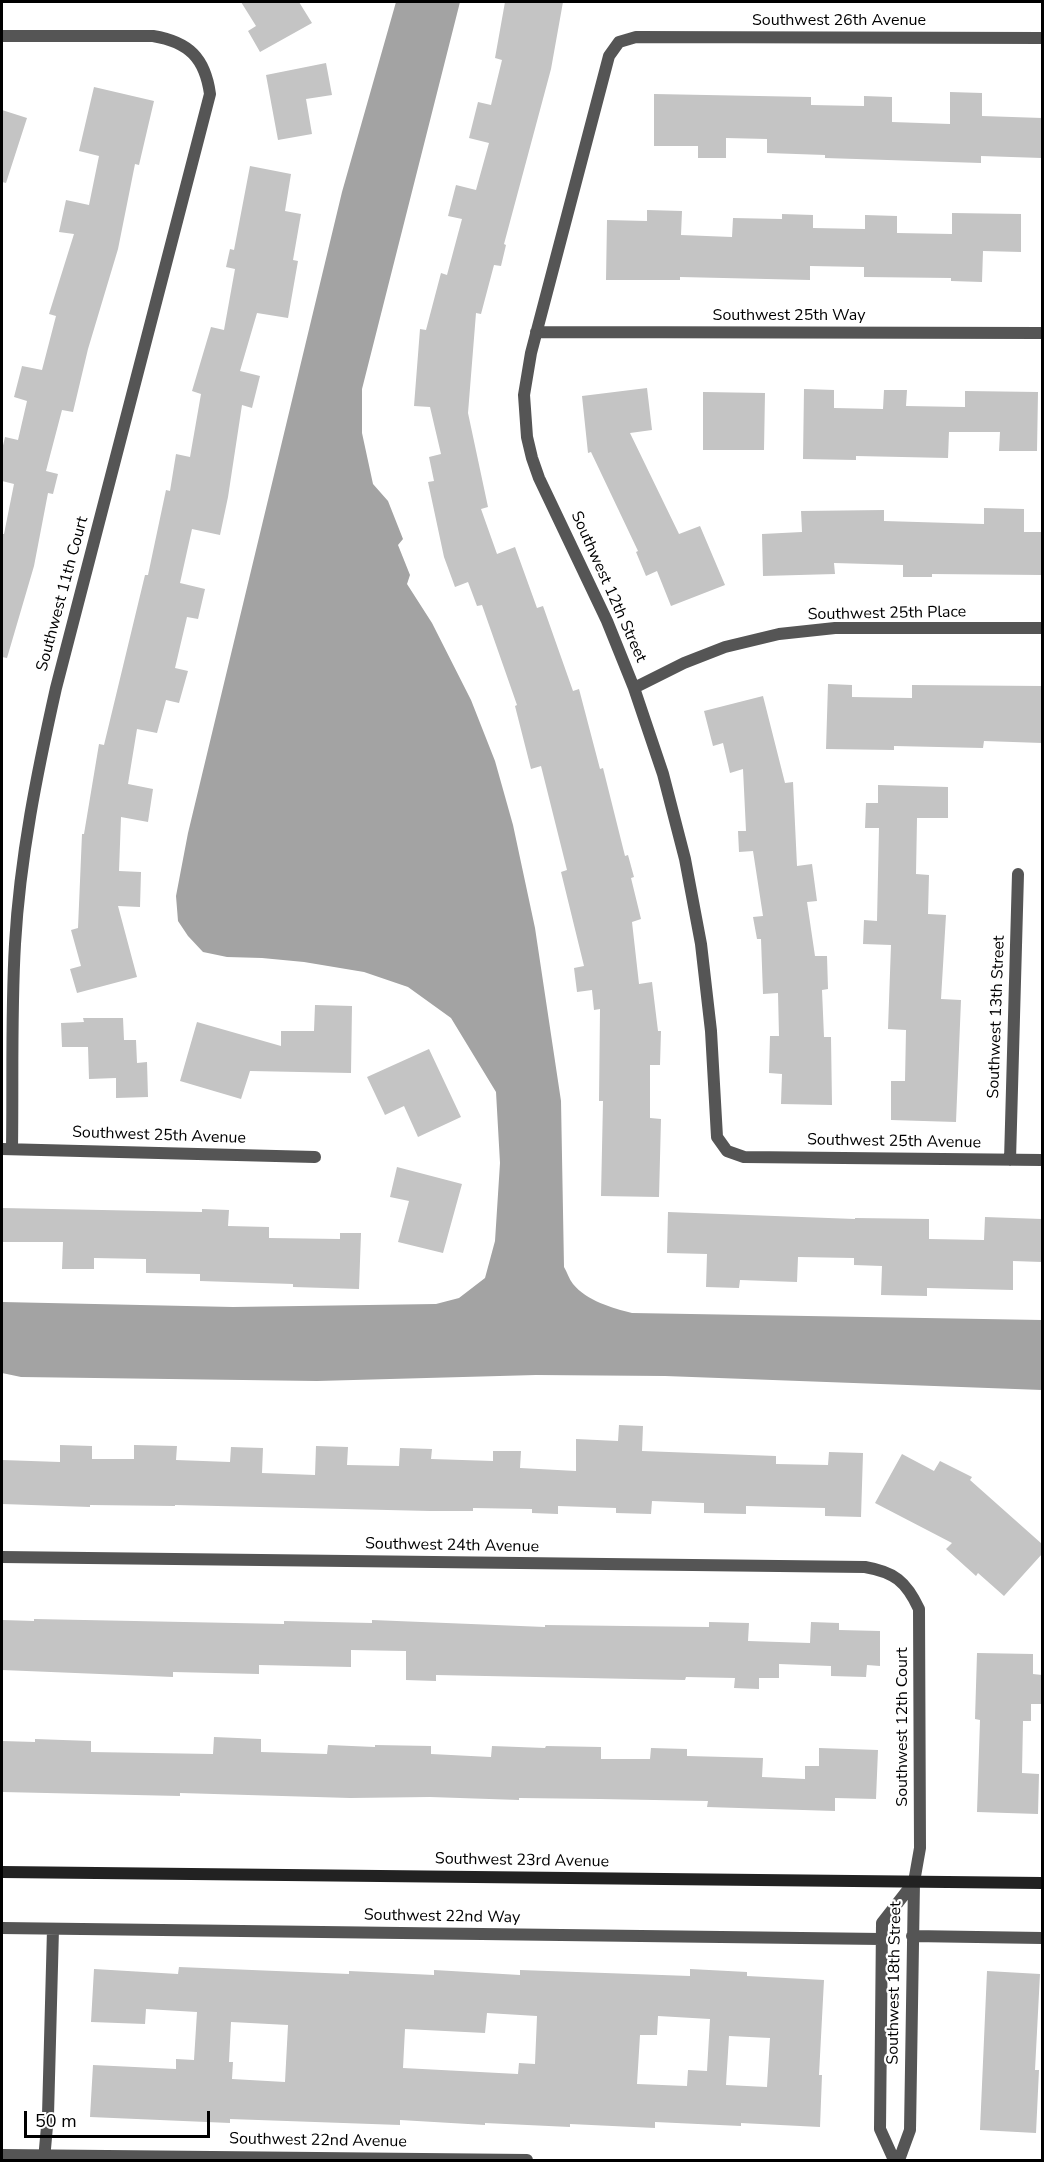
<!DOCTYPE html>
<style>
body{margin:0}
#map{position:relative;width:1044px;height:2162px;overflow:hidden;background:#fff;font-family:"Nunito Sans",sans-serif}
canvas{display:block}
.frame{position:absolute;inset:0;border:3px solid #000;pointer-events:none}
.scale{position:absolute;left:24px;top:2111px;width:186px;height:27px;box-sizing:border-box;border:3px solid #000;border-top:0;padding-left:8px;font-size:18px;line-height:21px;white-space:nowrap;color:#000;-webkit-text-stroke:4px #fff;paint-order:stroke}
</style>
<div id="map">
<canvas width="1044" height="2162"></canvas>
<div class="frame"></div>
<div class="scale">50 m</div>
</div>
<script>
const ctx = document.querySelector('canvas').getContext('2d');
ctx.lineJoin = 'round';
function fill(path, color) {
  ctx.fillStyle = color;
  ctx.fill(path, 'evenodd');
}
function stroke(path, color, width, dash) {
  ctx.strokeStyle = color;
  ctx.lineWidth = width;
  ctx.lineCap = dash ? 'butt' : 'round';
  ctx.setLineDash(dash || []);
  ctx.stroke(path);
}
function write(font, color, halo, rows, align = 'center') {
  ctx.font = font + ' "Nunito Sans",sans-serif';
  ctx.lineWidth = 4.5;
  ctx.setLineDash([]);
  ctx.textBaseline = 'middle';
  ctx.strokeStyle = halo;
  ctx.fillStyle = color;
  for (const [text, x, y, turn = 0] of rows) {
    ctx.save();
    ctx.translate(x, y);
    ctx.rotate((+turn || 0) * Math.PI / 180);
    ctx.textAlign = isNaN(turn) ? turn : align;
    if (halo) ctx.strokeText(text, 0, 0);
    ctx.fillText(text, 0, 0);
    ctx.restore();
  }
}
fill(new Path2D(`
 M 396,2 L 460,2 L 362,389 L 362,433 L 373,484 L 388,501 L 403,539 L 398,545 L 410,575 L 407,584 L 432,623 L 471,700 L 495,761 L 513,825 L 535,928 L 561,1101 L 564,1267 C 567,1272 569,1279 573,1284 C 587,1301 612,1308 632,1313 L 1042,1320 L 1042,1390 L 665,1376 L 536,1375 L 317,1381 L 21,1377 L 2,1373 L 2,1302 L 233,1307 L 436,1304 L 459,1298 L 485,1278 L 495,1241 L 500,1163 L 496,1092 L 451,1018 L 408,987 L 364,972 L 304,962 L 262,958 L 227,957 L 203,952 L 188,936 L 178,921 L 176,896 L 188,833 L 342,192 Z`), '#a3a3a3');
fill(new Path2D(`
 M 241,2 L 299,2 L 312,23 L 260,52 L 248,31 L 256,26 Z
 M 505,2 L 563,2 L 551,69 L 504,244 L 506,245 L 501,266 L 494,265 L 481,314 L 476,313 L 468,413 L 488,507 L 481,509 L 497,554 L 515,547 L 537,608 L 543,606 L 573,691 L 579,689 L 600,769 L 603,768 L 625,856 L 628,855 L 634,877 L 631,878 L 641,919 L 632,922 L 639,984 L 652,982 L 658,1031 L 661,1031 L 660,1065 L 650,1065 L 650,1118 L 661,1119 L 659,1197 L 601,1196 L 603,1101 L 599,1101 L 600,1009 L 594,1010 L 592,990 L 577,992 L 574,968 L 584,966 L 561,872 L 567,870 L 541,766 L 531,769 L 515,706 L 517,705 L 482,605 L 477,606 L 468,582 L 455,587 L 444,557 L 428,482 L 434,481 L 429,457 L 441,454 L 430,407 L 414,406 L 420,329 L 426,330 L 441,273 L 447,275 L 462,219 L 448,216 L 456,185 L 476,190 L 489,143 L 469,138 L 478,102 L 491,105 L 502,60 L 495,58 Z
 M 326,63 L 332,95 L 306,99 L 312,134 L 278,140 L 266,75 Z
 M 94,87 L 154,101 L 139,165 L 135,164 L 118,249 L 88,349 L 73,412 L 62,410 L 46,471 L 58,474 L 53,494 L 48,493 L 34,566 L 7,658 L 2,657 L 2,534 L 4,534 L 14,484 L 2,481 L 2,450 L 5,437 L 18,440 L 27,401 L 14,397 L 22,366 L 42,370 L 56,316 L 49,314 L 74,234 L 59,232 L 66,200 L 89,205 L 99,156 L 79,151 Z
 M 950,92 L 982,93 L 982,116 L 1042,118 L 1042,158 L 981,156 L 981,163 L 825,158 L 825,155 L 767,153 L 767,139 L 726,138 L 726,158 L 698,158 L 698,146 L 654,146 L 654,94 L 811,97 L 811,105 L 864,106 L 864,96 L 892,97 L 892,122 L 950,124 Z
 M 2,110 L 27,118 L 6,183 L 2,182 Z
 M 250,166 L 291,174 L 285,211 L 301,214 L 293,260 L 298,261 L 288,318 L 257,313 L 240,371 L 260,376 L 252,408 L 242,405 L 228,497 L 220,535 L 192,529 L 180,583 L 205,589 L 198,619 L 187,617 L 175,668 L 188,671 L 179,703 L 166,700 L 157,733 L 137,729 L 128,784 L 153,789 L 148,822 L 121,817 L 119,871 L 141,872 L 140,907 L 118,906 L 137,977 L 77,993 L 70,969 L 81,966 L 71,930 L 78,928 L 82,834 L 84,834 L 99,744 L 104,745 L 145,575 L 148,575 L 166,490 L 170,491 L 176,454 L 190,457 L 201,394 L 192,391 L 211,327 L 224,330 L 235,269 L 226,267 L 230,249 L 234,250 Z
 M 647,210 L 682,211 L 681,235 L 732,237 L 733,218 L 782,219 L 782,214 L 813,215 L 813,228 L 865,229 L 865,215 L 897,216 L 897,233 L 952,234 L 952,213 L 1021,214 L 1021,252 L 983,251 L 982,282 L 951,281 L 951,278 L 864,277 L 864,267 L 810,266 L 810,280 L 680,277 L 680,280 L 606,280 L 607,220 L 647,221 Z
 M 647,388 L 652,430 L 630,433 L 679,534 L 700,526 L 725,585 L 671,606 L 657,571 L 646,576 L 636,552 L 638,551 L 591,452 L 588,453 L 582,396 Z
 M 804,389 L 834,390 L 834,408 L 883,409 L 884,390 L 907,390 L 906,406 L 965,407 L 965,391 L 1038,392 L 1037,451 L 999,451 L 1000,432 L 949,432 L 948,458 L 856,456 L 856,460 L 803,459 Z
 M 703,392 L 765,393 L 764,450 L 703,450 Z
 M 984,508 L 1024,509 L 1024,532 L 1042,532 L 1042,575 L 932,574 L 932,577 L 903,577 L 903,565 L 834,563 L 835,574 L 763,576 L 762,534 L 802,532 L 801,511 L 884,510 L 884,521 L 984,524 Z
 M 828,684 L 852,685 L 852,697 L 912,698 L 912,685 L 1042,686 L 1042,743 L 984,741 L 983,748 L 894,746 L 894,750 L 826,749 Z
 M 763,696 L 785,783 L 793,782 L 797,866 L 812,864 L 817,901 L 807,902 L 815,956 L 827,956 L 828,989 L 822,990 L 824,1037 L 831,1037 L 832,1105 L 781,1104 L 782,1074 L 769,1073 L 770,1036 L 779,1036 L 778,993 L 763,994 L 761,939 L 757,939 L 753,917 L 763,916 L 753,851 L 739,852 L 738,831 L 746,831 L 743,769 L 730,773 L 723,743 L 713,746 L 704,711 Z
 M 878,785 L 948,787 L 948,818 L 917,818 L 916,874 L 929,875 L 928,914 L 946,915 L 941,999 L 961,1000 L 956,1122 L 891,1120 L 891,1081 L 905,1081 L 906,1030 L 888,1029 L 891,945 L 863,944 L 864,920 L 877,921 L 879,828 L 865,828 L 866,803 L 878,803 Z
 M 315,1005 L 352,1006 L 351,1073 L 250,1071 L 241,1099 L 180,1081 L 197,1022 L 281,1046 L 281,1031 L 314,1031 Z
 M 83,1018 L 123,1018 L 124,1040 L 136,1040 L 137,1063 L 147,1062 L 148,1097 L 116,1098 L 116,1078 L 89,1079 L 88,1047 L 62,1047 L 61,1023 L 84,1022 Z
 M 429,1049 L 461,1117 L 418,1137 L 404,1106 L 385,1115 L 367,1077 Z
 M 397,1167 L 462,1184 L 443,1253 L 398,1242 L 409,1201 L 390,1197 Z
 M 2,1208 L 202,1212 L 202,1209 L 229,1210 L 228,1226 L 269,1227 L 269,1238 L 340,1239 L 340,1233 L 361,1233 L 359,1289 L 293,1287 L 293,1284 L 200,1281 L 200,1274 L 146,1273 L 146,1259 L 94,1258 L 94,1269 L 62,1269 L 63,1242 L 2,1242 Z
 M 668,1212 L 855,1219 L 855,1218 L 929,1219 L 929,1239 L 984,1240 L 985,1217 L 1042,1219 L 1042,1262 L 1013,1261 L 1013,1290 L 927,1288 L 927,1296 L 881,1295 L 882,1266 L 854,1265 L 854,1258 L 798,1257 L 797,1282 L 740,1280 L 739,1288 L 706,1287 L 707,1254 L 667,1253 Z
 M 619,1425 L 643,1426 L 642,1451 L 776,1456 L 776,1464 L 828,1465 L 829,1452 L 863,1453 L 861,1517 L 825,1516 L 825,1508 L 784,1507 L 746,1506 L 746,1514 L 704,1513 L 704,1503 L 652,1501 L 651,1514 L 616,1513 L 616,1508 L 558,1506 L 558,1514 L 532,1513 L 532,1509 L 473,1508 L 473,1511 L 430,1511 L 175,1505 L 175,1506 L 90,1505 L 90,1507 L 2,1504 L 2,1460 L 60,1462 L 60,1445 L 92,1446 L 92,1459 L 134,1459 L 134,1445 L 177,1446 L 176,1460 L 230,1462 L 231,1447 L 263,1448 L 262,1473 L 315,1475 L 316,1446 L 348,1447 L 347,1465 L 399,1466 L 400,1448 L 432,1449 L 431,1459 L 493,1461 L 493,1451 L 521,1451 L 520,1468 L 576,1471 L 576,1439 L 618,1441 Z
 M 902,1454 L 934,1471 L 940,1461 L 972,1477 L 970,1480 L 1042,1544 L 1042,1554 L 1004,1596 L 978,1573 L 976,1576 L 946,1549 L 952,1543 L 875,1503 Z
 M 34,1619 L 284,1624 L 284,1621 L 372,1623 L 372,1620 L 545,1627 L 545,1625 L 709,1627 L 709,1622 L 749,1623 L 748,1641 L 810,1643 L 811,1622 L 839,1623 L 839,1630 L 880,1631 L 880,1666 L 867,1665 L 866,1677 L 831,1676 L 831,1666 L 779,1664 L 779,1678 L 759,1678 L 759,1689 L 734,1688 L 735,1678 L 686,1677 L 685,1680 L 436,1675 L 436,1681 L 406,1680 L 406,1651 L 351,1650 L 351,1667 L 259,1665 L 259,1674 L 173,1672 L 173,1677 L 2,1670 L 2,1620 L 34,1621 Z
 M 977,1653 L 1033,1654 L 1033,1674 L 1042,1675 L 1042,1704 L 1031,1704 L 1031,1721 L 1023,1721 L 1022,1773 L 1039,1774 L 1038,1814 L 977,1812 L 980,1720 L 975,1719 Z
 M 214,1737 L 261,1739 L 261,1752 L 327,1754 L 328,1745 L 375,1747 L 375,1745 L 431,1746 L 431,1754 L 491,1757 L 492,1746 L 545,1748 L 546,1746 L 601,1747 L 601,1759 L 650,1759 L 651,1748 L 687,1749 L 687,1756 L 763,1758 L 762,1777 L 805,1779 L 805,1766 L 819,1766 L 819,1748 L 878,1750 L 876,1799 L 835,1798 L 835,1811 L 707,1807 L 708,1801 L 600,1799 L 519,1798 L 519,1800 L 430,1797 L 350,1798 L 180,1793 L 180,1796 L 2,1792 L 2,1741 L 35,1742 L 35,1739 L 91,1741 L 91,1752 L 213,1754 Z
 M 179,1967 L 349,1974 L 349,1971 L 434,1975 L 434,1970 L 520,1975 L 520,1970 L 690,1976 L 690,1969 L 747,1972 L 747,1976 L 824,1980 L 819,2075 L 822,2075 L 820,2127 L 741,2123 L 741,2126 L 655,2122 L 655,2128 L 570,2124 L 570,2127 L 485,2123 L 485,2125 L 400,2120 L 400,2125 L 230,2119 L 230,2123 L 90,2117 L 93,2065 L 176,2069 L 176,2059 L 194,2060 L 197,2012 L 146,2009 L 145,2024 L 91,2022 L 94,1969 L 178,1974 ZM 487,2013 L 537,2016 L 535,2064 L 519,2063 L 518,2074 L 403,2068 L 405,2029 L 485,2033 ZM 658,2016 L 710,2019 L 707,2071 L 688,2070 L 687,2086 L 637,2084 L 640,2035 L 657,2035 ZM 231,2022 L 288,2025 L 285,2082 L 232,2079 L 233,2062 L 229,2062 ZM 729,2036 L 770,2038 L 767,2087 L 726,2085 Z
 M 987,1971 L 1040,1974 L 1035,2070 L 1039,2070 L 1036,2133 L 980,2130 Z`), '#c4c4c4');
stroke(new Path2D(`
 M 2,36 L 153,36 C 189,42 205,58 210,94 L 56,688 C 37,773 20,857 15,944 C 11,1012 13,1081 12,1149
 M 1042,38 L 636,37 L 619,42 L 609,56 L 531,353 L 524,395 L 527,437 L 532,458 L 539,478 L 607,621 L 634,688 L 663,774 L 685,859 L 701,944 L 711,1031 L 717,1137 L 727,1151 L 744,1157 L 1042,1160
 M 536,332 L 1042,333
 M 634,688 L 684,663 L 725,647 L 779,634 L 835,628 L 1042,628
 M 2,1149 L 315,1157
 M 1010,1160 L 1018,874
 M 2,1557 L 865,1567 C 894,1572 906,1581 919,1609 L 920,1848 L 914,1882 L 910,2130 L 899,2160
 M 2,1928 L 881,1939
 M 912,1936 L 1042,1938
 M 2,2155 L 527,2160
 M 44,2160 L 48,2115 L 53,1929
 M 894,2160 L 880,2129 L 882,1923 L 914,1882`), '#555', 12);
stroke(new Path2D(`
 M 2,1872 L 1042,1883`), '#222', 12);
write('16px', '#000', '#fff', [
 ["Southwest 26th Avenue",839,21],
 ["Southwest 25th Way",789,316],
 ["Southwest 12th Street",608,587,66],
 ["Southwest 11th Court",63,594,-75],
 ["Southwest 25th Place",887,614,-1],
 ["Southwest 13th Street",997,1017,-88],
 ["Southwest 25th Avenue",159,1136,2],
 ["Southwest 25th Avenue",894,1142,1],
 ["Southwest 24th Avenue",452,1546,1],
 ["Southwest 12th Court",903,1727,-90],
 ["Southwest 23rd Avenue",522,1861,1],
 ["Southwest 22nd Way",442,1917,1],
 ["Southwest 18th Street",895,1983,-89],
 ["Southwest 22nd Avenue",318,2141,1]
]);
</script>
